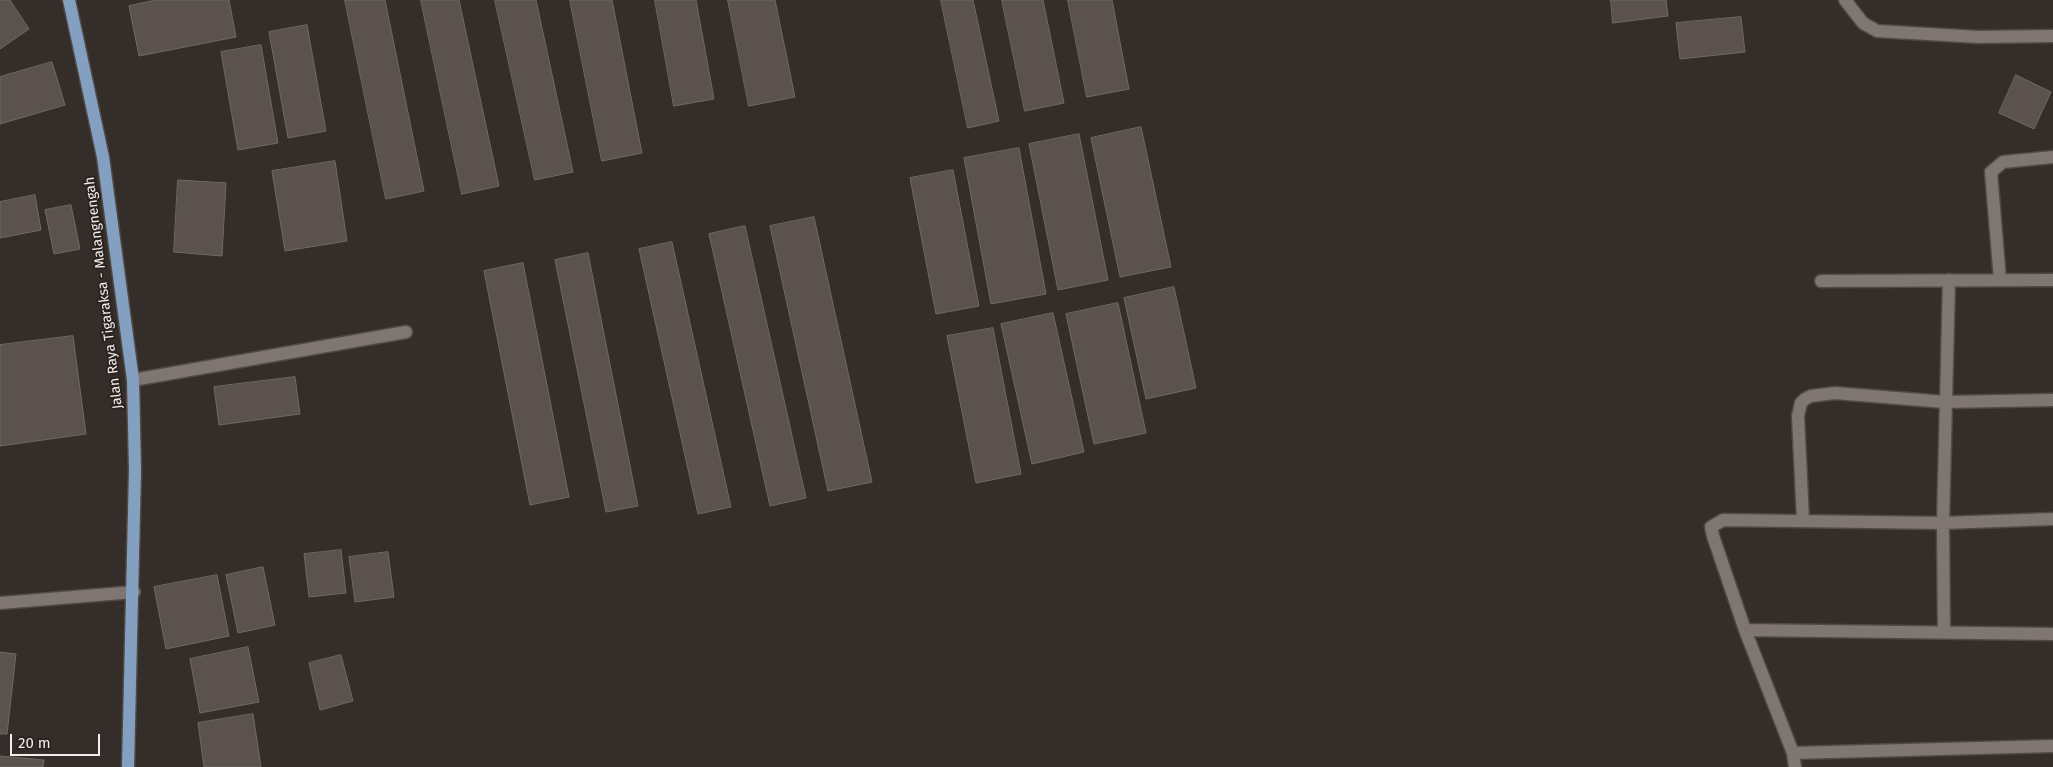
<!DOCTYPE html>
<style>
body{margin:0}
#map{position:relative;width:2053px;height:767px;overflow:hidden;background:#342d29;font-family:"Fira Sans",sans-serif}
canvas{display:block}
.scale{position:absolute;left:10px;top:734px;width:90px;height:22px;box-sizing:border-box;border:2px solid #f3edeb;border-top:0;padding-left:6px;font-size:15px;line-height:18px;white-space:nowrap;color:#f3edeb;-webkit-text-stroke:4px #2a231f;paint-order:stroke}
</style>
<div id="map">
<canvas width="2053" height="767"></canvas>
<div class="scale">20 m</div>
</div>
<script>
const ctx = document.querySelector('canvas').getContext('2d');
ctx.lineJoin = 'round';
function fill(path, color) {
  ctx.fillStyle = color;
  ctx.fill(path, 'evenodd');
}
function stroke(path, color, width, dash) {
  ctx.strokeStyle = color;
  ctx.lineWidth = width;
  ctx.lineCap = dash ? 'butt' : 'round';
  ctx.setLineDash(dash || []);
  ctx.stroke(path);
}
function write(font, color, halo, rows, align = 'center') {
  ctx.font = font + ' "Fira Sans",sans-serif';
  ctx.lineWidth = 4;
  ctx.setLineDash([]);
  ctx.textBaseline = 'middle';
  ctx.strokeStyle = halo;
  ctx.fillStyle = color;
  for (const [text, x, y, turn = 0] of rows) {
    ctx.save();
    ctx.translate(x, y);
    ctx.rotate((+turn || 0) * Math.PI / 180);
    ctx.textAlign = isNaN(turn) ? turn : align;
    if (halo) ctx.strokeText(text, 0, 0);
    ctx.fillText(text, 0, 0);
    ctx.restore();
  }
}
const building = new Path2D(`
 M 0,0 L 10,0 L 29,29 L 0,49 Z
 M 157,0 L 229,0 L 236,37 L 139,56 L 129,6 Z
 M 345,0 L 385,0 L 424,191 L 386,199 Z
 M 421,0 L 459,0 L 499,186 L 462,194 Z
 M 495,0 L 536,0 L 573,172 L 535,180 Z
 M 570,0 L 612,0 L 642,153 L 602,161 Z
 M 655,0 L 696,0 L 714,99 L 674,106 Z
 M 728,0 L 775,0 L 795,97 L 749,106 Z
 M 941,0 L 973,0 L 999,121 L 968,128 Z
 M 1002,0 L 1043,0 L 1064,103 L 1025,111 Z
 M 1068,0 L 1112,0 L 1129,89 L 1087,97 Z
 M 1611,0 L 1666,0 L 1668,16 L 1613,23 Z
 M 1741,17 L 1745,52 L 1680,59 L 1676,23 Z
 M 307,25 L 326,131 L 288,138 L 269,32 Z
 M 261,45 L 278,143 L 238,150 L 221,52 Z
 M 52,62 L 65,105 L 0,124 L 0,77 Z
 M 2016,75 L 2051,92 L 2034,129 L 1999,113 Z
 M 1141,127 L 1171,267 L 1120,277 L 1091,138 Z
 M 1079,134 L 1108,280 L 1058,290 L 1029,144 Z
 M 1019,148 L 1046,294 L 991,304 L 964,158 Z
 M 335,161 L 347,241 L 285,251 L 272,171 Z
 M 953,170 L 979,306 L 936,314 L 910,178 Z
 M 178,180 L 226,183 L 222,256 L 174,252 Z
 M 35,195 L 41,230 L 0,238 L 0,202 Z
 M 71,205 L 80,249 L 54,254 L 45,210 Z
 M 814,217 L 872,482 L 828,491 L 770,226 Z
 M 745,226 L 806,498 L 770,506 L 709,234 Z
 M 672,242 L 731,507 L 698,514 L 639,249 Z
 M 588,253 L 638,506 L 606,512 L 555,260 Z
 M 523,263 L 569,497 L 530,505 L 484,271 Z
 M 1174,287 L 1196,388 L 1146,399 L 1124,298 Z
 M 1118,303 L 1146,433 L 1094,444 L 1066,314 Z
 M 1053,313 L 1084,452 L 1032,464 L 1001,324 Z
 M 993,328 L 1021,474 L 976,483 L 947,336 Z
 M 73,336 L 86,434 L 0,446 L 0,345 Z
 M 295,377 L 300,414 L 219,425 L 214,387 Z
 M 341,550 L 346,593 L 309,597 L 304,554 Z
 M 388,552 L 394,597 L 355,602 L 349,557 Z
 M 263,567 L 275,625 L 238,633 L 226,575 Z
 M 217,575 L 229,636 L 166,649 L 154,587 Z
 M 248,647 L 259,702 L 200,713 L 190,659 Z
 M 0,652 L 16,654 L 7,734 L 0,734 Z
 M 341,655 L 353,701 L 320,710 L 309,663 Z
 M 253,714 L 261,767 L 204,767 L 198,723 Z
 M 0,756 L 44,760 L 43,767 L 0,767 Z`);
fill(building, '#5b524e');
stroke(building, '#716864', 1);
const minor = new Path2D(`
 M 1845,0 L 1863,23 L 1877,31 L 1978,37 L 2053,36
 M 2000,280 L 1991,172 L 2003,162 L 2053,157
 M 1821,281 L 2053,280
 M 133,380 L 406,332
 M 1803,520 L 1798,416 L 1801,403 L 1805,399 L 1811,396 L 1835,393 L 1945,402 L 2053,400
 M 0,603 L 134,592
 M 1745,630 L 2053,634
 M 1944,632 L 1943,523 L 1949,280
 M 1793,753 L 2053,746
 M 1795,767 L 1793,753 L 1745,630 L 1713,536 L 1711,527 L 1723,520 L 1943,523 L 2053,519`);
const major = new Path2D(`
 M 69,0 L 103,157 L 133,380 L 135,470 L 128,767`);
stroke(minor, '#504945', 15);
stroke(major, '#504945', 15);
stroke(minor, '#7f7571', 12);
stroke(major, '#83a0c1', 12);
write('14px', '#f3edeb', '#2a231f', [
 ["Jalan Raya Tigaraksa - Malangnengah",104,293,-97]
]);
</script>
